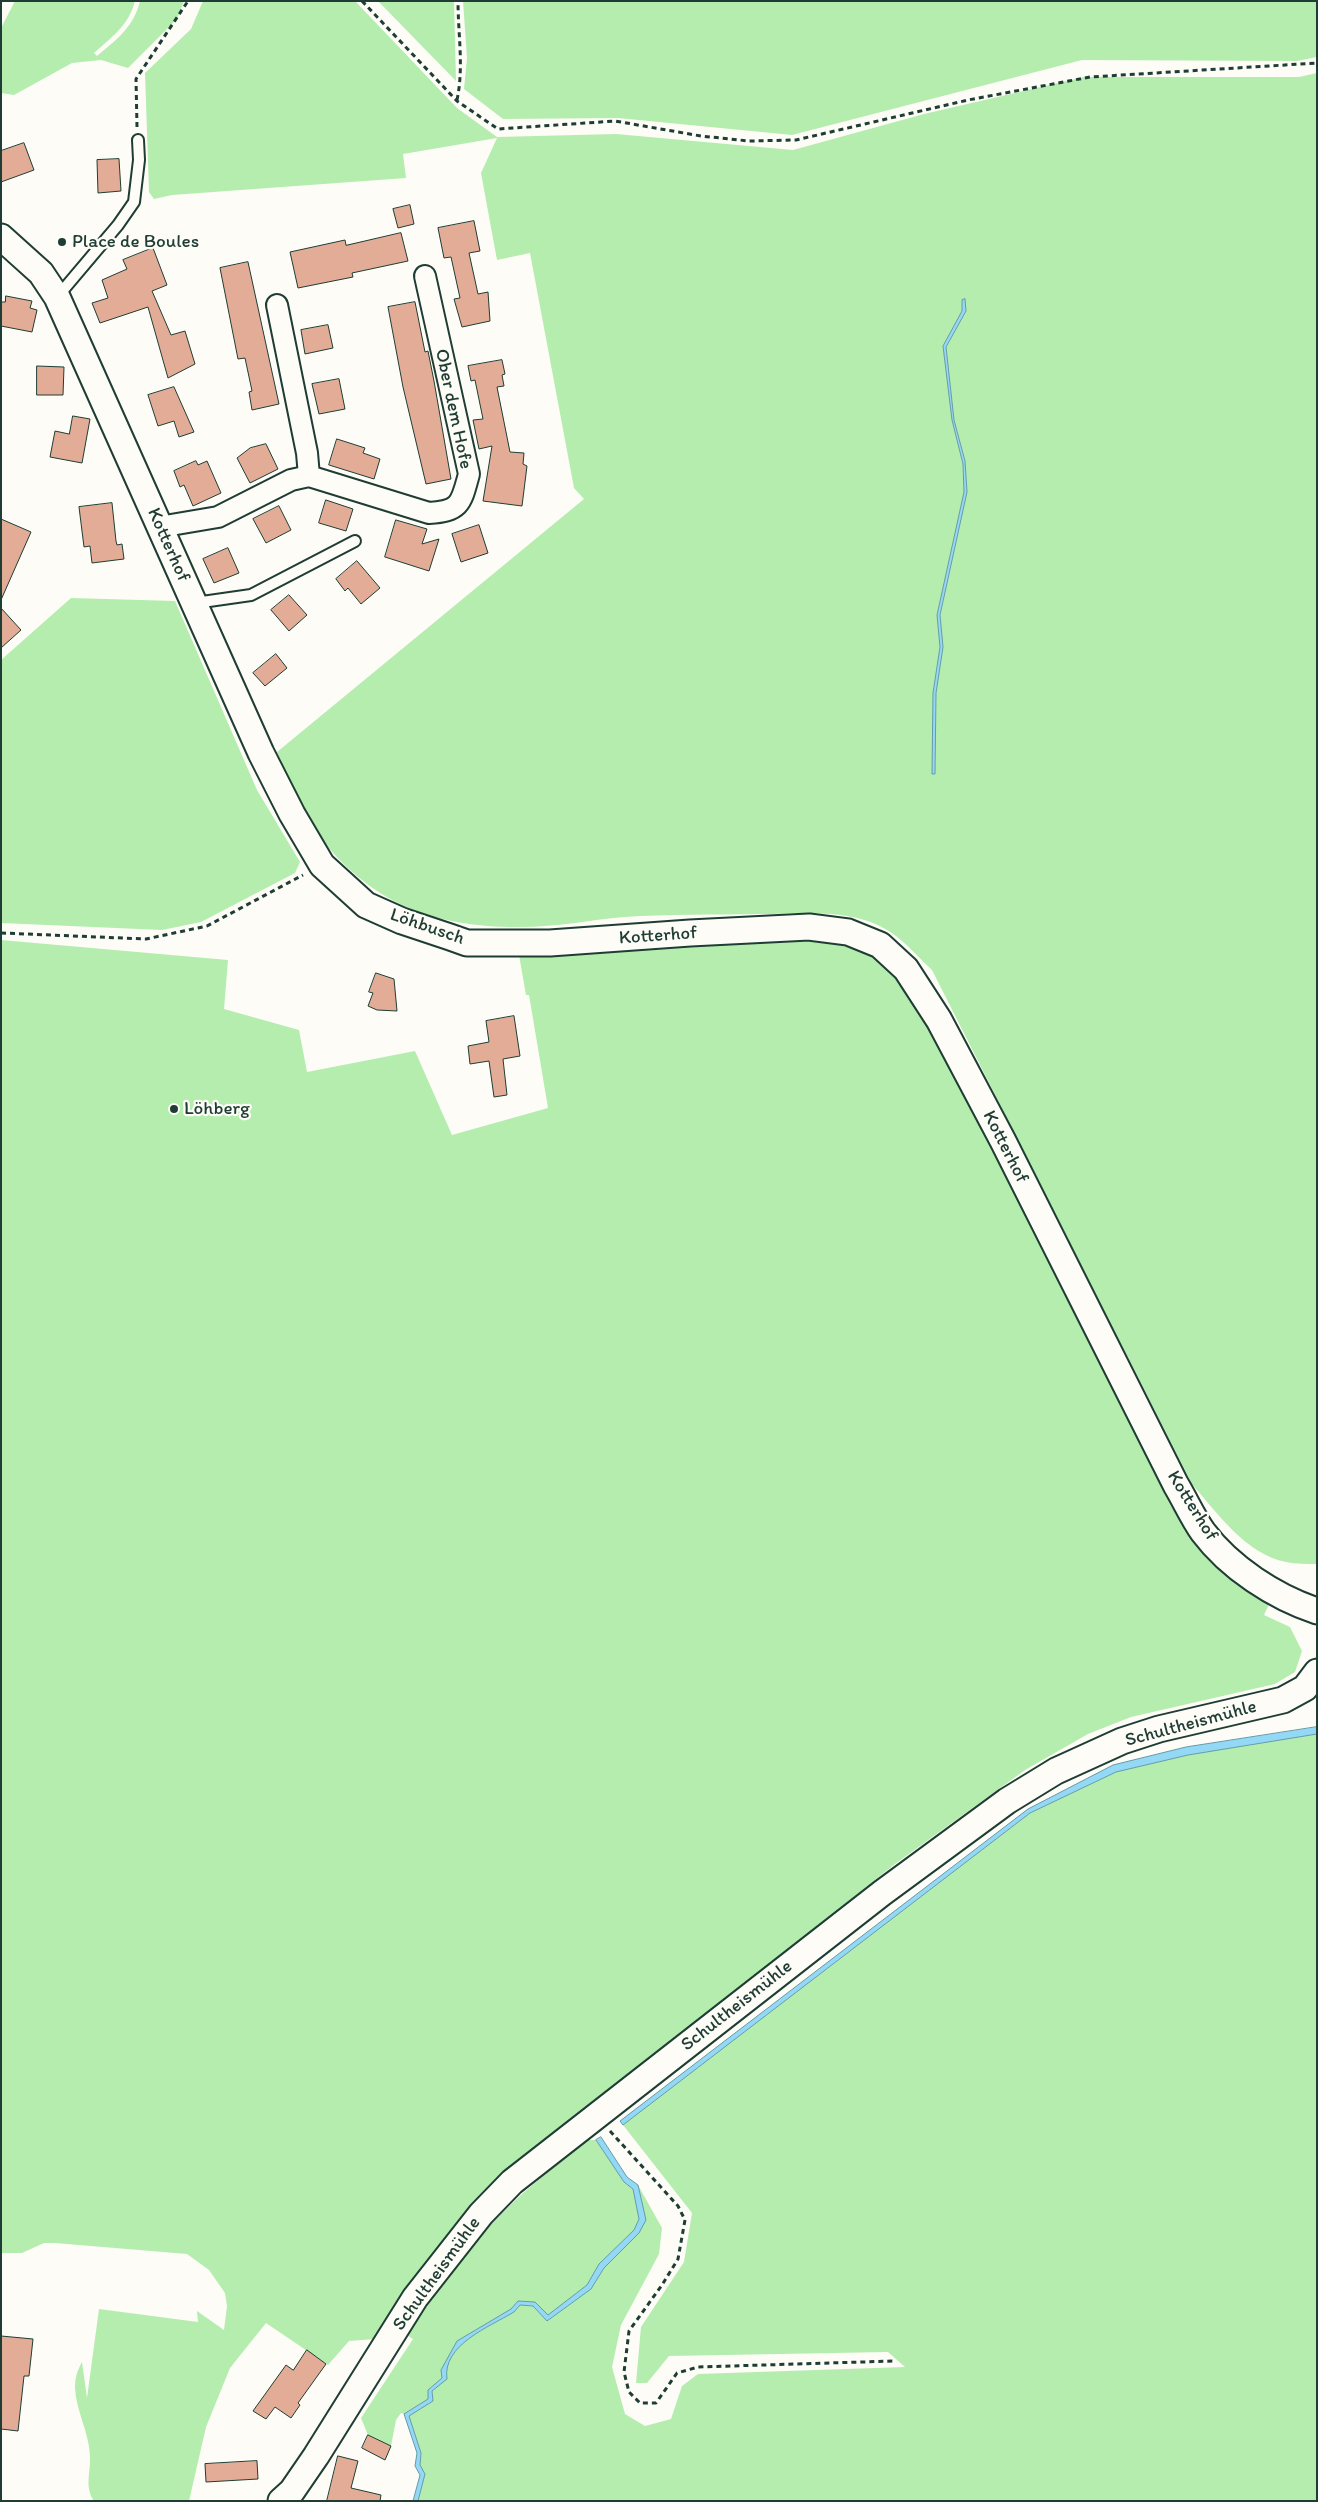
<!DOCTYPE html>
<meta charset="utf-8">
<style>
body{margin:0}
#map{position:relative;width:1318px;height:2502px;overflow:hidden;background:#fdfcf7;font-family:Itim,sans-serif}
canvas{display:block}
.frame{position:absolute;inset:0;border:2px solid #1f3d34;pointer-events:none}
</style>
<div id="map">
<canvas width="1318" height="2502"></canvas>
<div class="frame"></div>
</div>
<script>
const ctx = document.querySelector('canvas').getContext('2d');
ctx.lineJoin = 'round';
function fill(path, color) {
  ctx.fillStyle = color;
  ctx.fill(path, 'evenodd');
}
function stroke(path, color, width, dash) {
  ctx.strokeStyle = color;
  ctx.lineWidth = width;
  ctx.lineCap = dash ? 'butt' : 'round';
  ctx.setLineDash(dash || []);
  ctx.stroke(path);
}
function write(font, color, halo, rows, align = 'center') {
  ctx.font = font + ' Itim,sans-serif';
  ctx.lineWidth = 4.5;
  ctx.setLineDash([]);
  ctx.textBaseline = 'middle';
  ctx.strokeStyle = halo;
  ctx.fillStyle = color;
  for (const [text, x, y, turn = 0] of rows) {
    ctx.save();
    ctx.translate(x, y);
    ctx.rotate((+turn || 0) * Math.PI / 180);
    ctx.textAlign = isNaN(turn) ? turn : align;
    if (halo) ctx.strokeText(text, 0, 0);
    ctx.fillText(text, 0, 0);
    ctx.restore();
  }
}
fill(new Path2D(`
 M 15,1 L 135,1 C 129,25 112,37 94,53 L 97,56 C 116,40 134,27 140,1 L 184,1 L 177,19 L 128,68 L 101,60 L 72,63 L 14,95 L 1,93 L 1,28 Z
 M 203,1 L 355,1 L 457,108 L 497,137 L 616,134 L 793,150 L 924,114 L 1084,77 L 1299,77 L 1317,73 L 1317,1564 C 1307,1564 1296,1564 1286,1562 C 1247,1555 1216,1512 1192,1484 L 932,970 C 920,959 909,946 896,936 C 859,907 805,914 761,914 C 715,915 669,914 624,917 C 590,920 556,927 522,927 C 439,928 375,906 322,840 C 302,815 290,781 277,752 L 584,499 L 574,488 L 530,253 L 497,260 L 481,173 L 497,138 L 403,154 L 406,178 L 172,195 L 154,199 L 149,192 L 145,73 L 191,29 ZM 962,300 L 965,311 L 946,347 L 954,420 L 965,461 L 967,492 L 940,616 L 943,647 L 936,693 L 935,774 L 933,693 L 940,647 L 937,615 L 964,492 L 963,464 L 952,420 L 943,346 L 962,311 Z
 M 378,1 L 454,1 L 456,81 Z
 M 463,1 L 1317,1 L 1317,57 L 1297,61 L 1082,60 L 792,135 L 618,118 L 503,119 L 464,89 L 467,58 Z
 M 71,598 L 175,601 L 257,790 L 300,862 L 295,873 L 201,922 L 162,930 L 1,923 L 1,660 Z
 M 849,936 L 903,971 L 1173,1489 L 1271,1600 L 1264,1615 L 1290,1627 L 1302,1651 L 1295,1672 L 1275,1684 L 1131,1717 L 1088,1734 L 1025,1770 L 895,1864 L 487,2188 L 437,2247 L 375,2339 L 349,2341 L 328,2365 L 266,2323 L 230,2368 L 206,2427 L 189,2501 L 94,2501 C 84,2486 91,2472 90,2456 C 89,2432 76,2411 75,2388 C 75,2378 77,2371 82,2362 L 87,2398 L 99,2309 L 198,2322 L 197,2311 L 224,2330 L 227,2306 L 225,2293 L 209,2270 L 187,2254 L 55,2243 L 44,2243 L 22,2253 L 1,2253 L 1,940 L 228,960 L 224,1009 L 299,1030 L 307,1072 L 415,1051 L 452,1135 L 548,1108 L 529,995 L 526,995 L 518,949 Z
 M 1317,1734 L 1317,2501 L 418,2501 L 425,2474 L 420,2465 L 421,2453 L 409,2416 L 433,2401 L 432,2391 L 446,2379 C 442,2345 489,2327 514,2312 L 520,2305 L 533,2306 L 547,2321 L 591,2289 L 604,2268 L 639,2233 L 645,2220 L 638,2185 L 662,2228 L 659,2254 L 621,2325 L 612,2367 L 625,2414 L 645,2426 L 671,2419 L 682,2386 L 698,2374 L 905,2367 L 888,2352 L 669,2356 L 647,2383 L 636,2383 L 641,2327 L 684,2262 L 692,2213 L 623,2125 L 1030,1813 L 1116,1772 L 1188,1755 Z
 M 588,2140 L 596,2140 L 624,2182 L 633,2189 L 639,2219 L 634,2230 L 599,2264 L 587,2285 L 547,2316 L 535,2302 L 518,2301 L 511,2309 L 457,2341 L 442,2378 L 428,2390 L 428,2399 L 404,2414 L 401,2413 L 396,2420 L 391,2446 L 368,2435 L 361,2418 L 413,2339 L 407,2335 C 431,2301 455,2264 482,2234 C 514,2198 551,2169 588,2140 Z`), '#b5edaf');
const water = new Path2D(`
 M 965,299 L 966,311 L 946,347 L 954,420 L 965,461 L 967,492 L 940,615 L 943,647 L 936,693 L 935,774 L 932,774 L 933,693 L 940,647 L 937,615 L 964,492 L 963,464 L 952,420 L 943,346 L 962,311 L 962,300 Z
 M 1317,1727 L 1317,1734 L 1188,1755 L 1116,1772 L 1030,1813 L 623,2125 L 620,2121 L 1028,1809 L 1113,1765 L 1186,1747 Z
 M 601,2137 L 627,2177 L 638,2185 L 646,2220 L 639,2233 L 604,2268 L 591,2289 L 547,2321 L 533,2306 L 520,2305 L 514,2312 C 489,2327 442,2345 447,2379 L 432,2391 L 433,2401 L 409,2416 L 421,2453 L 420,2465 L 425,2474 L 418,2501 L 413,2501 L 420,2475 L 415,2466 L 417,2453 L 404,2414 L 428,2399 L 428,2390 L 442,2378 L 441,2370 L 457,2341 L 511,2309 L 518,2301 L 535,2302 L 548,2315 L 587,2285 L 599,2264 L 634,2230 L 639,2219 L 633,2189 L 624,2182 L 596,2140 Z`);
fill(water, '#93d8f5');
stroke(water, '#659aa8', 1);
const building = new Path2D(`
 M 24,143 L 34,170 L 1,182 L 1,151 Z
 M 119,159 L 121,191 L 98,193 L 97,160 Z
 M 410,205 L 414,224 L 398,228 L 393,209 Z
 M 474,221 L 480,251 L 469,253 L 478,294 L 488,292 L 490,321 L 462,327 L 454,299 L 460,298 L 451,257 L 444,258 L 438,228 Z
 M 401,233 L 408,261 L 352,273 L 353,277 L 298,288 L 290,252 L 345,240 L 346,245 Z
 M 153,248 L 167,285 L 152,291 L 171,335 L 185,331 L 195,364 L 168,378 L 148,307 L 100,323 L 92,303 L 108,298 L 102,280 L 127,269 L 123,260 Z
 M 248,262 L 279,404 L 252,410 L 249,392 L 252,391 L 245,358 L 238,359 L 220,268 Z
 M 6,296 L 32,301 L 30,308 L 37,310 L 32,332 L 1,326 L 1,302 L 5,302 Z
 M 415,302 L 425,352 L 428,351 L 434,381 L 451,479 L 426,484 L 403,387 L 388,307 Z
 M 328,325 L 333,348 L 305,354 L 301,330 Z
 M 502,360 L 505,374 L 502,375 L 504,386 L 497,387 L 510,452 L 524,453 L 523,464 L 527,466 L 522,506 L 483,501 L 492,446 L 479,449 L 473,420 L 483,419 L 475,380 L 471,381 L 468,366 Z
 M 37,366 L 64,367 L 63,395 L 37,395 Z
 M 339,379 L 345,409 L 319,414 L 312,384 Z
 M 174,387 L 194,432 L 179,437 L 174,421 L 158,426 L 148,395 Z
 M 73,416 L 90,419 L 82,463 L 50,457 L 55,431 L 69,434 Z
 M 337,439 L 365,448 L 363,453 L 380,459 L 374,479 L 329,465 Z
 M 266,444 L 278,469 L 250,483 L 237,458 L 250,448 Z
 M 196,461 L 198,465 L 207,461 L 221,493 L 193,506 L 184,485 L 180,487 L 174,471 Z
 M 326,500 L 353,509 L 346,531 L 319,523 Z
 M 112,503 L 116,541 L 117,545 L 122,544 L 124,559 L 92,563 L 90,546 L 84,547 L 79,507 Z
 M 279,506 L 291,530 L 266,543 L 253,519 Z
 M 1,519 L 31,532 L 1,600 Z
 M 396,520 L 427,529 L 422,544 L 439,539 L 429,571 L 385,557 Z
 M 479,525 L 488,553 L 461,562 L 452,534 Z
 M 228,548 L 239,573 L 214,583 L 203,559 Z
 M 357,561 L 380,588 L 361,604 L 348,588 L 345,591 L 336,579 Z
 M 289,595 L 307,615 L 289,631 L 271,610 Z
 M 1,608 L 21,630 L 1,648 Z
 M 276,654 L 287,668 L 265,686 L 253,673 Z
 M 376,973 L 394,979 L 397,1011 L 377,1010 L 368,1006 L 373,993 L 369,992 Z
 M 514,1016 L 520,1056 L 503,1059 L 507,1095 L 494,1097 L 489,1061 L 470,1064 L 468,1046 L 489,1042 L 486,1021 Z
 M 1,2336 L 33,2339 L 29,2376 L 24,2376 L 18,2431 L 1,2429 Z
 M 307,2350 L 326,2364 L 298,2403 L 300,2405 L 291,2418 L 275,2407 L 266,2419 L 253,2411 L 286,2365 L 293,2370 Z
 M 368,2435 L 391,2446 L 385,2460 L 362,2448 Z
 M 338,2456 L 358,2461 L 351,2488 L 381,2495 L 380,2501 L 327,2501 Z
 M 257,2461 L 258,2479 L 206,2482 L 205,2464 Z`);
fill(building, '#e2ac96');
stroke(building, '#1f3d34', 1);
const service = new Path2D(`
 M 58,296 L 118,225 L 134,202 L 139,160 L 138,140
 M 195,603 L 251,595 L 355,541`);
const minor = new Path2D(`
 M 277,305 L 307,453 L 309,476
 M 159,527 L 218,517 L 291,480 L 309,476 L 429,513 C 461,511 461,503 469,474 L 425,276`);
const tertiary = new Path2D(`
 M 1,237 L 41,273 L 57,297 L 261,753 L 292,814 L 322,865 L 366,905 L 402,921 L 450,937 L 467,943 L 550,943 L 690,933 L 809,927 L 848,932 L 880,945 L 906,969 L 939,1020 L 1003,1141 L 1176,1485 C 1185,1500 1193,1518 1203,1532 C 1230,1568 1275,1597 1317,1611
 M 281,2501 L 292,2491 L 316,2456 L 415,2298 L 481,2214 L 512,2182 L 882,1893 L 1007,1801 L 1056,1771 L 1122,1741 L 1159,1729 L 1283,1700 L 1305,1688 L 1317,1672`);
stroke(service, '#1f3d34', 14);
stroke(minor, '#1f3d34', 24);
stroke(tertiary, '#1f3d34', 29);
stroke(new Path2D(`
 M 362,1 L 457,101 L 498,129 L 615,121 L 701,136 L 749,141 L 796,140 L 968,100 L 1090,77 L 1317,63
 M 457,100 C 464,67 458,35 458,1
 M 137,127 L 136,79 L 188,1
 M 1,933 L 146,939 L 207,926 L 303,875
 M 610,2131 L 678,2206 L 685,2220 L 678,2259 L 662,2285 L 629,2331 L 624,2372 L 629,2392 L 640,2403 L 656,2403 L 677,2373 L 698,2367 L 894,2361`), '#1f3d34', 3, [5, 4]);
stroke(service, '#fdfcf7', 10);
stroke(minor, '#fdfcf7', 20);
stroke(tertiary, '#fdfcf7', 25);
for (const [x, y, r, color] of [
 [62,242,5,"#1f3d34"],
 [174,1109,5,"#1f3d34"]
]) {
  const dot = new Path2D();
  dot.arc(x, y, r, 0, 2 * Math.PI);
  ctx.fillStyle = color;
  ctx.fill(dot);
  stroke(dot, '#fdfcf7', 2);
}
write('19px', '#1f3d34', '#fdfcf7', [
 ["Place de Boules",72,242],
 ["Löhberg",184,1109]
], 'left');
write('19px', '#1f3d34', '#fdfcf7', [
 ["Ober dem Hofe",453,409,78],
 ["Kotterhof",168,545,66],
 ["Löhbusch",427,927,19],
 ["Kotterhof",658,936,-4],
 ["Kotterhof",1005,1147,63],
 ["Kotterhof",1192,1506,58],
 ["Schultheismühle",1191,1724,-15],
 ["Schultheismühle",737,2006,-38],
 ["Schultheismühle",437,2274,-54]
]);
</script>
